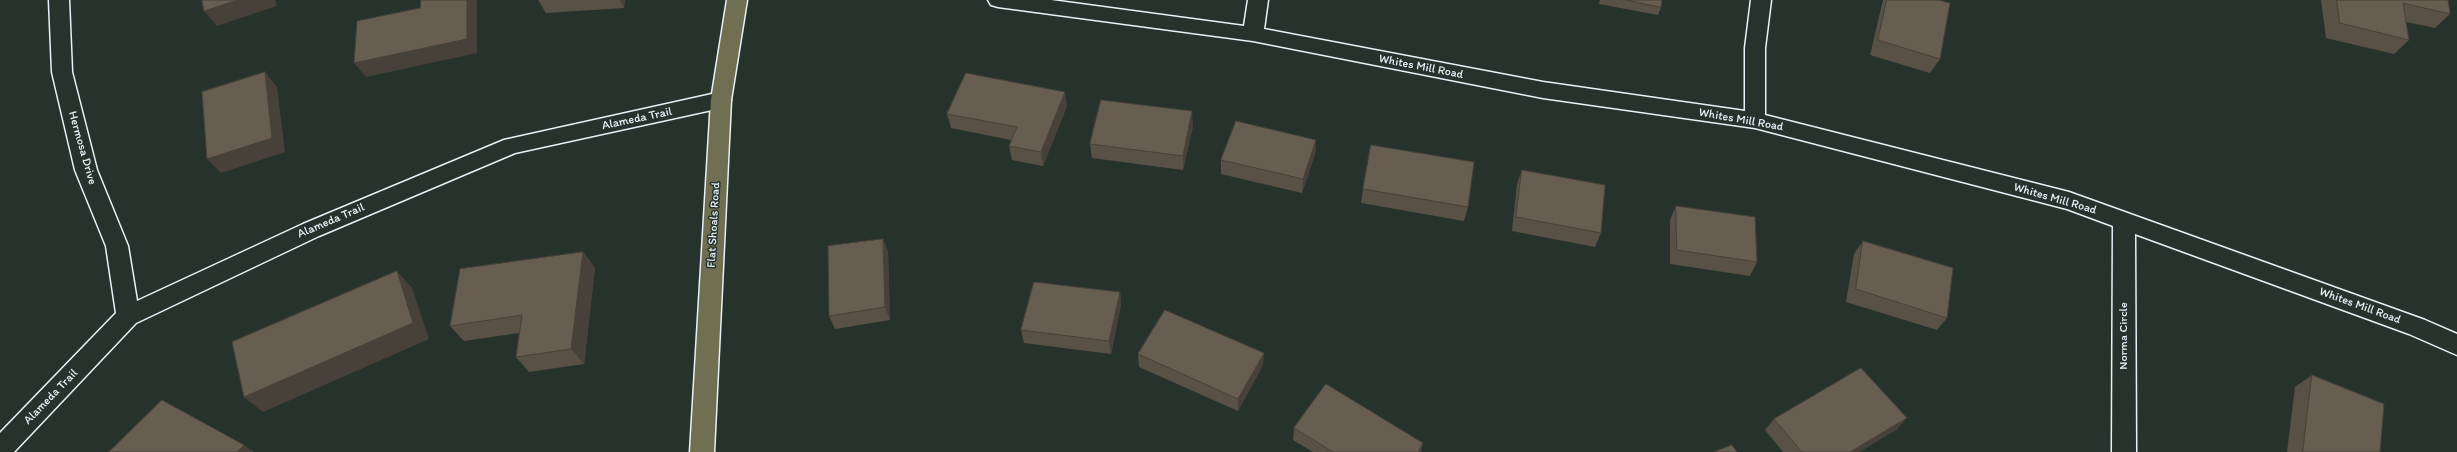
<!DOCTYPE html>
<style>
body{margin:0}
canvas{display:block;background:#26332d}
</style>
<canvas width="2457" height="452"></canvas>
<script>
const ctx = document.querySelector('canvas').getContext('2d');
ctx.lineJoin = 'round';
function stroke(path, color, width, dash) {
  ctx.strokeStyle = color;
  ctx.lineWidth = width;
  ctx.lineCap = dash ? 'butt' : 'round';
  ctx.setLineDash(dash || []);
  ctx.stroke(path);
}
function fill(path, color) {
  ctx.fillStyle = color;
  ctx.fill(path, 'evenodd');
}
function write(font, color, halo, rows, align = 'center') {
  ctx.font = font + ' Itim,sans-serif';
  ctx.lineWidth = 3;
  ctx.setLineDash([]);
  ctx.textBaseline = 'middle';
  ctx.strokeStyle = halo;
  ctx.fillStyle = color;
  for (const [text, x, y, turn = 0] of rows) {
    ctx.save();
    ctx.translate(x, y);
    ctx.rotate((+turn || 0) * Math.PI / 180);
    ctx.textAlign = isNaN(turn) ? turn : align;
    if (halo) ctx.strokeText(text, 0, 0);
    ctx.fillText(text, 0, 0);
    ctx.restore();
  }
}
const minor = new Path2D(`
 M 49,0 L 69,0 L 72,72 L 97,170 L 128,246 L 137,301 L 303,224 L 504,140 L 721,92 L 728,94 L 731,100 L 728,106 L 721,108 L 515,153 L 319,236 L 136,323 L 14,452 L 0,452 L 0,433 L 116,313 L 106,246 L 75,170 L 52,72 Z
 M 988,0 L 1051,0 L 1244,26 L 1248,0 L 1268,0 L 1264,29 L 1543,82 L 1745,111 L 1745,48 L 1751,0 L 1771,0 L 1765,48 L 1765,115 L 2069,192 L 2425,320 L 2457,334 L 2457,355 L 2409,334 L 2135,234 L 2136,452 L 2112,452 L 2113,226 L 2067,209 L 1755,128 L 1543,98 L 1253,41 L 998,7 L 991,5 Z`);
const major = new Path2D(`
 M 727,0 L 747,0 L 731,100 L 714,452 L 690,452 L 711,100 Z`);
stroke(minor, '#e8f1f8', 3);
stroke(major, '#e8f1f8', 3);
fill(minor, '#26332d');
fill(major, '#716f52');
fill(new Path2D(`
 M 538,0 L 625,0 L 624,8 L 546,13 Z
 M 1600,0 L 1662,0 L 1661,7 L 1658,15 L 1599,4 Z
 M 1883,0 L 1938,0 L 1940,59 L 1930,73 L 1870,55 Z
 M 2321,0 L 2448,0 L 2450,14 L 2435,28 L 2406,22 L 2409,40 L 2394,54 L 2326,38 Z
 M 1067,106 L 1043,166 L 1012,160 L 1009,146 L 1011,140 L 951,128 L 947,114 Z
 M 1193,126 L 1183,170 L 1092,158 L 1090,144 Z
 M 1316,140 L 1315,154 L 1302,193 L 1221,174 L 1221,160 Z
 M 1522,170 L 1601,233 L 1595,247 L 1512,231 L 1517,184 Z
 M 1363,189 L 1468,207 L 1464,221 L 1361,203 Z
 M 1676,206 L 1757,262 L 1750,276 L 1670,264 L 1670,220 Z
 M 883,239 L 888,252 L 890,320 L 835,329 L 829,316 Z
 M 1863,241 L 1947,318 L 1937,330 L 1846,302 L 1854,254 Z
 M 583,252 L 595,268 L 584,364 L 529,372 L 516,357 L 519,333 L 464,341 L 450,326 Z
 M 1120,292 L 1121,305 L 1111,354 L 1024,343 L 1021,330 Z
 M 1138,354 L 1263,365 L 1238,411 L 1139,367 Z
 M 2312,375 L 2380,452 L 2287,452 L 2295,387 Z
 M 1774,419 L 1897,429 L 1859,452 L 1783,452 L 1765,430 Z
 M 1294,428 L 1423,443 L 1421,452 L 1313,452 L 1293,440 Z`), '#595046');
fill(new Path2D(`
 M 238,0 L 275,0 L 277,6 L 217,26 L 204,11 Z
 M 467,0 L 477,0 L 477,53 L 366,77 L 354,63 Z
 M 620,0 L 625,0 L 624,8 Z
 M 265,72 L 277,87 L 285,152 L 221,173 L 207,159 Z
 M 1065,92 L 1067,106 L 1043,166 L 1041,152 Z
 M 1192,111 L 1193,126 L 1183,170 L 1183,156 Z
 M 1316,140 L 1315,154 L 1302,193 L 1303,179 Z
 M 883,239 L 888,252 L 890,320 L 885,307 Z
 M 583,252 L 595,268 L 584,364 L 571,349 Z
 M 397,271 L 412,288 L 429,339 L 263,412 L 244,397 Z
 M 1120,292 L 1121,305 L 1111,354 L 1109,341 Z
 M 1264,353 L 1263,365 L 1238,411 L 1238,399 Z
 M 1907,418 L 1897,429 L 1859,452 L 1850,452 Z
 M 1423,443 L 1421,452 L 1418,452 Z
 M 244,445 L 254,452 L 237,452 Z`), '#484139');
const building = new Path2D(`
 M 202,0 L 238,0 L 204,11 Z
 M 421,0 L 467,0 L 467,39 L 354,63 L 357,21 L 420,8 Z
 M 1626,0 L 1662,0 L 1661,7 Z
 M 1887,0 L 1938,0 L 1950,3 L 1940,59 L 1878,40 Z
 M 2337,0 L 2448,0 L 2450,14 L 2403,3 L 2409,40 L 2340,23 Z
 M 265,72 L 272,138 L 207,159 L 202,92 Z
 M 966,73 L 1065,92 L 1041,152 L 1009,146 L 1017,127 L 947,114 Z
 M 1101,100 L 1192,111 L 1183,156 L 1090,144 Z
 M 1236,121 L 1316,140 L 1303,179 L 1221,160 Z
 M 1371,145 L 1474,162 L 1468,207 L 1363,189 Z
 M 1522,170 L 1605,185 L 1601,233 L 1516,217 Z
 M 1676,206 L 1755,217 L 1757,262 L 1677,250 Z
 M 883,239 L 885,307 L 829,316 L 828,246 Z
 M 1863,241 L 1953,268 L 1947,318 L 1856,289 Z
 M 583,252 L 571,349 L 516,357 L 522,315 L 450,326 L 460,269 Z
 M 397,271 L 413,323 L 244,397 L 232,342 Z
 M 1034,282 L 1120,292 L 1109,341 L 1021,330 Z
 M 1165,310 L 1264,353 L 1238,399 L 1138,354 Z
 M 1861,368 L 1907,418 L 1850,452 L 1802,452 L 1774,419 Z
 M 2312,375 L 2384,404 L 2380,452 L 2303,452 Z
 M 1326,384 L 1423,443 L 1418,452 L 1333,452 L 1294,428 Z
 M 162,400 L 244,445 L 237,452 L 109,452 Z
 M 1732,445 L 1737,452 L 1714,452 Z`);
fill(building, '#675d51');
stroke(building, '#484139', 1);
write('12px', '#e8f1f8', '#26332d', [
 ["Whites Mill Road",1421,67,11],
 ["Alameda Trail",637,119,-12],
 ["Whites Mill Road",1741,120,10],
 ["Hermosa Drive",82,148,74],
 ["Whites Mill Road",2055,199,16],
 ["Alameda Trail",331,221,-23],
 ["Flat Shoals Road",714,225,-87],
 ["Whites Mill Road",2360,306,20],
 ["Norma Circle",2124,336,-90],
 ["Alameda Trail",51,397,-46]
]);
</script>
